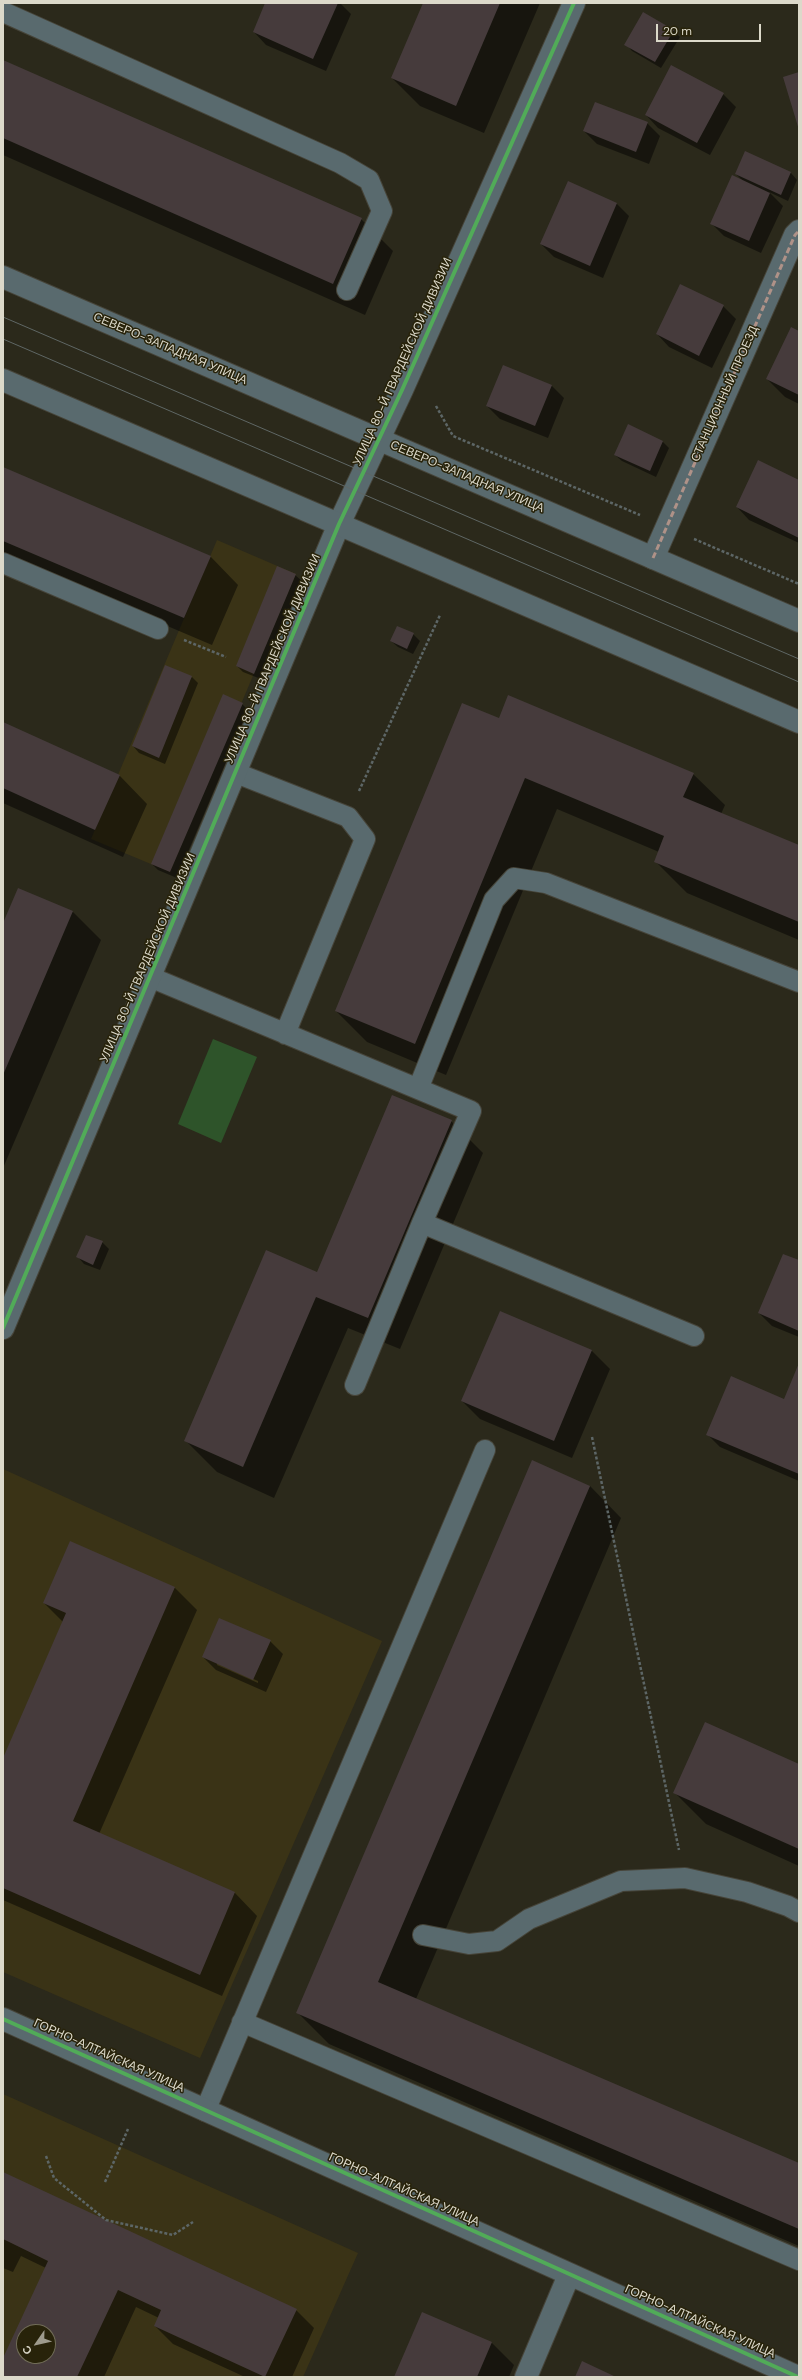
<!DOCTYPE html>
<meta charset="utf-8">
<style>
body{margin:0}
#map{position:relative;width:802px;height:2380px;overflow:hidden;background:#2b291b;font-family:"DM Sans",sans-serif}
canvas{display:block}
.frame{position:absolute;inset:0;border:4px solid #dcd9ca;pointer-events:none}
.north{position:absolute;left:16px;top:2324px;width:40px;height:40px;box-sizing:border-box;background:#28230a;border:1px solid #706c57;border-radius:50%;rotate:236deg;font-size:11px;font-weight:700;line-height:16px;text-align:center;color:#dcd9ca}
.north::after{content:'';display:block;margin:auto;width:14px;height:18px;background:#9e9b8d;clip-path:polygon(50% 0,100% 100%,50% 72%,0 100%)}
.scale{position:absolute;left:656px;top:24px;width:105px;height:18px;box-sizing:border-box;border:2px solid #dcd9ca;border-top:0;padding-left:5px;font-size:12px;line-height:14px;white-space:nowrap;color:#dcd9ca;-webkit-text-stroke:3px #28230a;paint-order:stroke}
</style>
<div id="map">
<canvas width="802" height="2380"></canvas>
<div class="frame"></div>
<div class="north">С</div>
<div class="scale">20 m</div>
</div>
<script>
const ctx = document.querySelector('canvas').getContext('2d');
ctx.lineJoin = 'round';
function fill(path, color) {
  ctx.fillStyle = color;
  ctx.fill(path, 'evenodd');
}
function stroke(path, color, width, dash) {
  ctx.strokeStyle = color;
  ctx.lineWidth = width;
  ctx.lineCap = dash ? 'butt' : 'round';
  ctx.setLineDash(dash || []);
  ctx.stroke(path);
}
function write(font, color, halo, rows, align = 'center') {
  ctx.font = font + ' "DM Sans",sans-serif';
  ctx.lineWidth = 3;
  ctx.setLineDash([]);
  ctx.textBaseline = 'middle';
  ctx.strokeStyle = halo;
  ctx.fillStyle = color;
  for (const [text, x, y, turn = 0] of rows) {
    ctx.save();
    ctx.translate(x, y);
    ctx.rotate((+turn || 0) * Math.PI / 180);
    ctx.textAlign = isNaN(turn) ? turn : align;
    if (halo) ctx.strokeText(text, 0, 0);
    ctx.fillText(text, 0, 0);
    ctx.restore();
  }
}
fill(new Path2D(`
 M 217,540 L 296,574 L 170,872 L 91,839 Z
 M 3,1469 L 382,1641 L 200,2058 L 3,1972 Z
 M 3,2094 L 358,2253 L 303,2377 L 3,2377 ZM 24,2332 L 48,2332 L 48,2356 L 24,2356 Z`), '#3a3316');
fill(new Path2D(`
 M 213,1039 L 257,1057 L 221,1143 L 178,1124 Z`), '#2e542a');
fill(new Path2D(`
 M 267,3 L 340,3 L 351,14 L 326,71 L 266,45 L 254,32 Z
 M 424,3 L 540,3 L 484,133 L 420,106 L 392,78 Z
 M 673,30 L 680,37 L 661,68 L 632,51 L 626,44 Z
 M 3,61 L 361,219 L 393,251 L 365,315 L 3,155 Z
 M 723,94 L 736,107 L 710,155 L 658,128 L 646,115 Z
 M 647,123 L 660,136 L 649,164 L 597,144 L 584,131 Z
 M 745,153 L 791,173 L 797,180 L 788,201 L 769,192 L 783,206 L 761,253 L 724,236 L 711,223 L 743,181 L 736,174 Z
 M 568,183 L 617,204 L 629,216 L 603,278 L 554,257 L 541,244 Z
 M 723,306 L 736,319 L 712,368 L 669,347 L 657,334 Z
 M 799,332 L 799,404 L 785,397 L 767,379 Z
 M 552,386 L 564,398 L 548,438 L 500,419 L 487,406 Z
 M 628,426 L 663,442 L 669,448 L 656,477 L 622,461 L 615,455 Z
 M 3,468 L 210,556 L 238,585 L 212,645 L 3,556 Z
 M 799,481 L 799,543 L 749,520 L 737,507 Z
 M 295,575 L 302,581 L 261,679 L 243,672 L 237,666 Z
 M 413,634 L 420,641 L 413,654 L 398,647 L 391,641 Z
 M 192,677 L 198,683 L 165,764 L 139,753 L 133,746 Z
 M 242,704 L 248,710 L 177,878 L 158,870 L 152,864 Z
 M 500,719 L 693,774 L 725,805 L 721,814 L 799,846 L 799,940 L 687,893 L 655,861 L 659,852 L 557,809 L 446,1075 L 367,1042 L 336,1011 Z
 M 3,723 L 119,775 L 147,804 L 123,857 L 3,803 Z
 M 18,889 L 73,912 L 101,940 L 3,1168 L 3,925 Z
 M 451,1121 L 483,1153 L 400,1349 L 348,1328 L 274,1498 L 217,1472 L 185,1440 L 318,1273 Z
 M 102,1242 L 109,1249 L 100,1270 L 84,1264 L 78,1257 Z
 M 799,1261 L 799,1337 L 772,1326 L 759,1313 Z
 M 500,1312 L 592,1351 L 610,1369 L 572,1458 L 480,1419 L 462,1401 Z
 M 799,1365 L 799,1481 L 720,1447 L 707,1434 L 785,1400 Z
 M 590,1486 L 621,1518 L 416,1999 L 799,2164 L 799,2246 L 329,2044 L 297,2012 Z
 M 175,1588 L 197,1610 L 99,1834 L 235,1893 L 257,1916 L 222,1996 L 3,1900 L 3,1760 L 63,1622 L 44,1603 Z
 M 270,1641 L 283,1654 L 266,1692 L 216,1670 L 203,1657 ZM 217,1663 L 258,1681 L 258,1683 L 217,1665 Z
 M 799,1765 L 799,1866 L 706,1824 L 674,1792 Z
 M 3,2174 L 296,2310 L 314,2328 L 292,2377 L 245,2377 L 173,2344 L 155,2326 L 159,2318 L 136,2307 L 104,2377 L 3,2377 L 3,2361 L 46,2268 L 21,2256 L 13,2272 L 3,2268 ZM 24,2332 L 48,2332 L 48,2356 L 24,2356 Z
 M 491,2342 L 514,2365 L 509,2377 L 395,2377 Z`), '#0007');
fill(new Path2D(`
 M 265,3 L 338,3 L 313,59 L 253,32 Z
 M 423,3 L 500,3 L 456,106 L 391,78 Z
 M 643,12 L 674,30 L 655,62 L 624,45 Z
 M 3,60 L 362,218 L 333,284 L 3,138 Z
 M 671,65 L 724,93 L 697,143 L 645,115 Z
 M 799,72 L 799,130 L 783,77 Z
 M 595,102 L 648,122 L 636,152 L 583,131 Z
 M 745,151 L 791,172 L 781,195 L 735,174 Z
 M 732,175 L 770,193 L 749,241 L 710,224 Z
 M 568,181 L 617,203 L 590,266 L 540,244 Z
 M 680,284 L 724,305 L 699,356 L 656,334 Z
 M 791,327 L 799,331 L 799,395 L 766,379 Z
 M 503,365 L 552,385 L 535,426 L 486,406 Z
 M 628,424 L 663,441 L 650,471 L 614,455 Z
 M 758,460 L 799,480 L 799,538 L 736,507 Z
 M 3,467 L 211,556 L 184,618 L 3,541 Z
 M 277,566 L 296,574 L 254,674 L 236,666 Z
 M 397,626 L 414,633 L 407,649 L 390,641 Z
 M 165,665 L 192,676 L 159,758 L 132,746 Z
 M 223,694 L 243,703 L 170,872 L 151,864 Z
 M 508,695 L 694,773 L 683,797 L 799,845 L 799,922 L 654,862 L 664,836 L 525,778 L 415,1044 L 335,1011 L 462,703 L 499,718 Z
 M 3,722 L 120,775 L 95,830 L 3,788 Z
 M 18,888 L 73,911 L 3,1075 L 3,923 Z
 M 392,1095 L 452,1120 L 368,1318 L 316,1297 L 243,1467 L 184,1441 L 266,1250 L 317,1272 Z
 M 86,1235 L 103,1241 L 93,1265 L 76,1257 Z
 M 783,1254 L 799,1260 L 799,1331 L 758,1313 Z
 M 500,1311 L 592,1350 L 554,1441 L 461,1401 Z
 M 799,1363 L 799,1474 L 706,1435 L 731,1376 L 784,1399 Z
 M 532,1460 L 590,1486 L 378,1982 L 799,2163 L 799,2229 L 296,2013 Z
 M 70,1541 L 175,1587 L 73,1821 L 235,1892 L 200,1975 L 3,1888 L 3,1758 L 66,1613 L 43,1603 Z
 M 219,1618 L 271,1640 L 253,1680 L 202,1657 Z
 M 705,1722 L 799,1764 L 799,1849 L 673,1793 Z
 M 3,2172 L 297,2309 L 265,2377 L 154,2326 L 161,2310 L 118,2290 L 77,2377 L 3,2377 L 3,2358 L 48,2261 L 3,2239 ZM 24,2332 L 48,2332 L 48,2356 L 24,2356 Z
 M 422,2312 L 492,2342 L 477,2377 L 394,2377 Z
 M 582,2361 L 616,2377 L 575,2377 Z`), '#463b3c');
const lane = new Path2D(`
 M 3,12 L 340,163 L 369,180 L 382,211 L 347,290
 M 3,563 L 158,629
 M 236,773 L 348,817 L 365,839 L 285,1034
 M 150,977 L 471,1111 L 422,1223 L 355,1385
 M 418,1089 L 494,900 L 514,878 L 546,883 L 799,982
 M 422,1223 L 694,1336
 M 423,1935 L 469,1944 L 497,1941 L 529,1919 L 621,1881 L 685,1878 L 747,1892 L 788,1906 L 799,1912
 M 242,2022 L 799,2260
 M 205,2111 L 485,1450`);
const street = new Path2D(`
 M 653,558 L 795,235 L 799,231
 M 3,1328 L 339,524 L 402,390 L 574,3
 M 3,2019 L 798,2377
 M 526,2377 L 569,2275`);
const secondary = new Path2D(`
 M 3,277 L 799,621
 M 3,380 L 799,722`);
stroke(lane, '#464439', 22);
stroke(street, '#464439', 24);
stroke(secondary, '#464439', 24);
stroke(new Path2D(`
 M 436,406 L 453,436 L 640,515
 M 694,539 L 799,584
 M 184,640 L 226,657
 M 359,791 L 440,615
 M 592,1437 L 679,1850
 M 46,2156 L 54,2178 L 106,2220 L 173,2235 L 193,2222
 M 105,2182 L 128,2129`), '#5d6666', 2.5, [3, 2]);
stroke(lane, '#596a6e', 20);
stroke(street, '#596a6e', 22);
stroke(secondary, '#596a6e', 22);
stroke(new Path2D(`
 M 3,317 L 799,659
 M 3,339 L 799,682`), '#5f6765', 1);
stroke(new Path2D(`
 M 653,558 L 795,235 L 799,231`), '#af9288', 3, [6, 3]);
stroke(new Path2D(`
 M 3,1328 L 339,524 L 402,390 L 574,3
 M 3,2019 L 798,2377`), '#51ab58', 4);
write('12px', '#dcd9ca', '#28230a', [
 ["СЕВЕРО-ЗАПАДНАЯ УЛИЦА",170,349,23],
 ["УЛИЦА 80-Й ГВАРДЕЙСКОЙ ДИВИЗИИ",403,362,-66],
 ["СТАНЦИОННЫЙ ПРОЕЗД",725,394,-66],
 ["СЕВЕРО-ЗАПАДНАЯ УЛИЦА",467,477,23],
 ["УЛИЦА 80-Й ГВАРДЕЙСКОЙ ДИВИЗИИ",273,659,-67],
 ["УЛИЦА 80-Й ГВАРДЕЙСКОЙ ДИВИЗИИ",148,958,-67],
 ["ГОРНО-АЛТАЙСКАЯ УЛИЦА",109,2056,24],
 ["ГОРНО-АЛТАЙСКАЯ УЛИЦА",404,2190,24],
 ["ГОРНО-АЛТАЙСКАЯ УЛИЦА",700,2322,24]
]);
</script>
